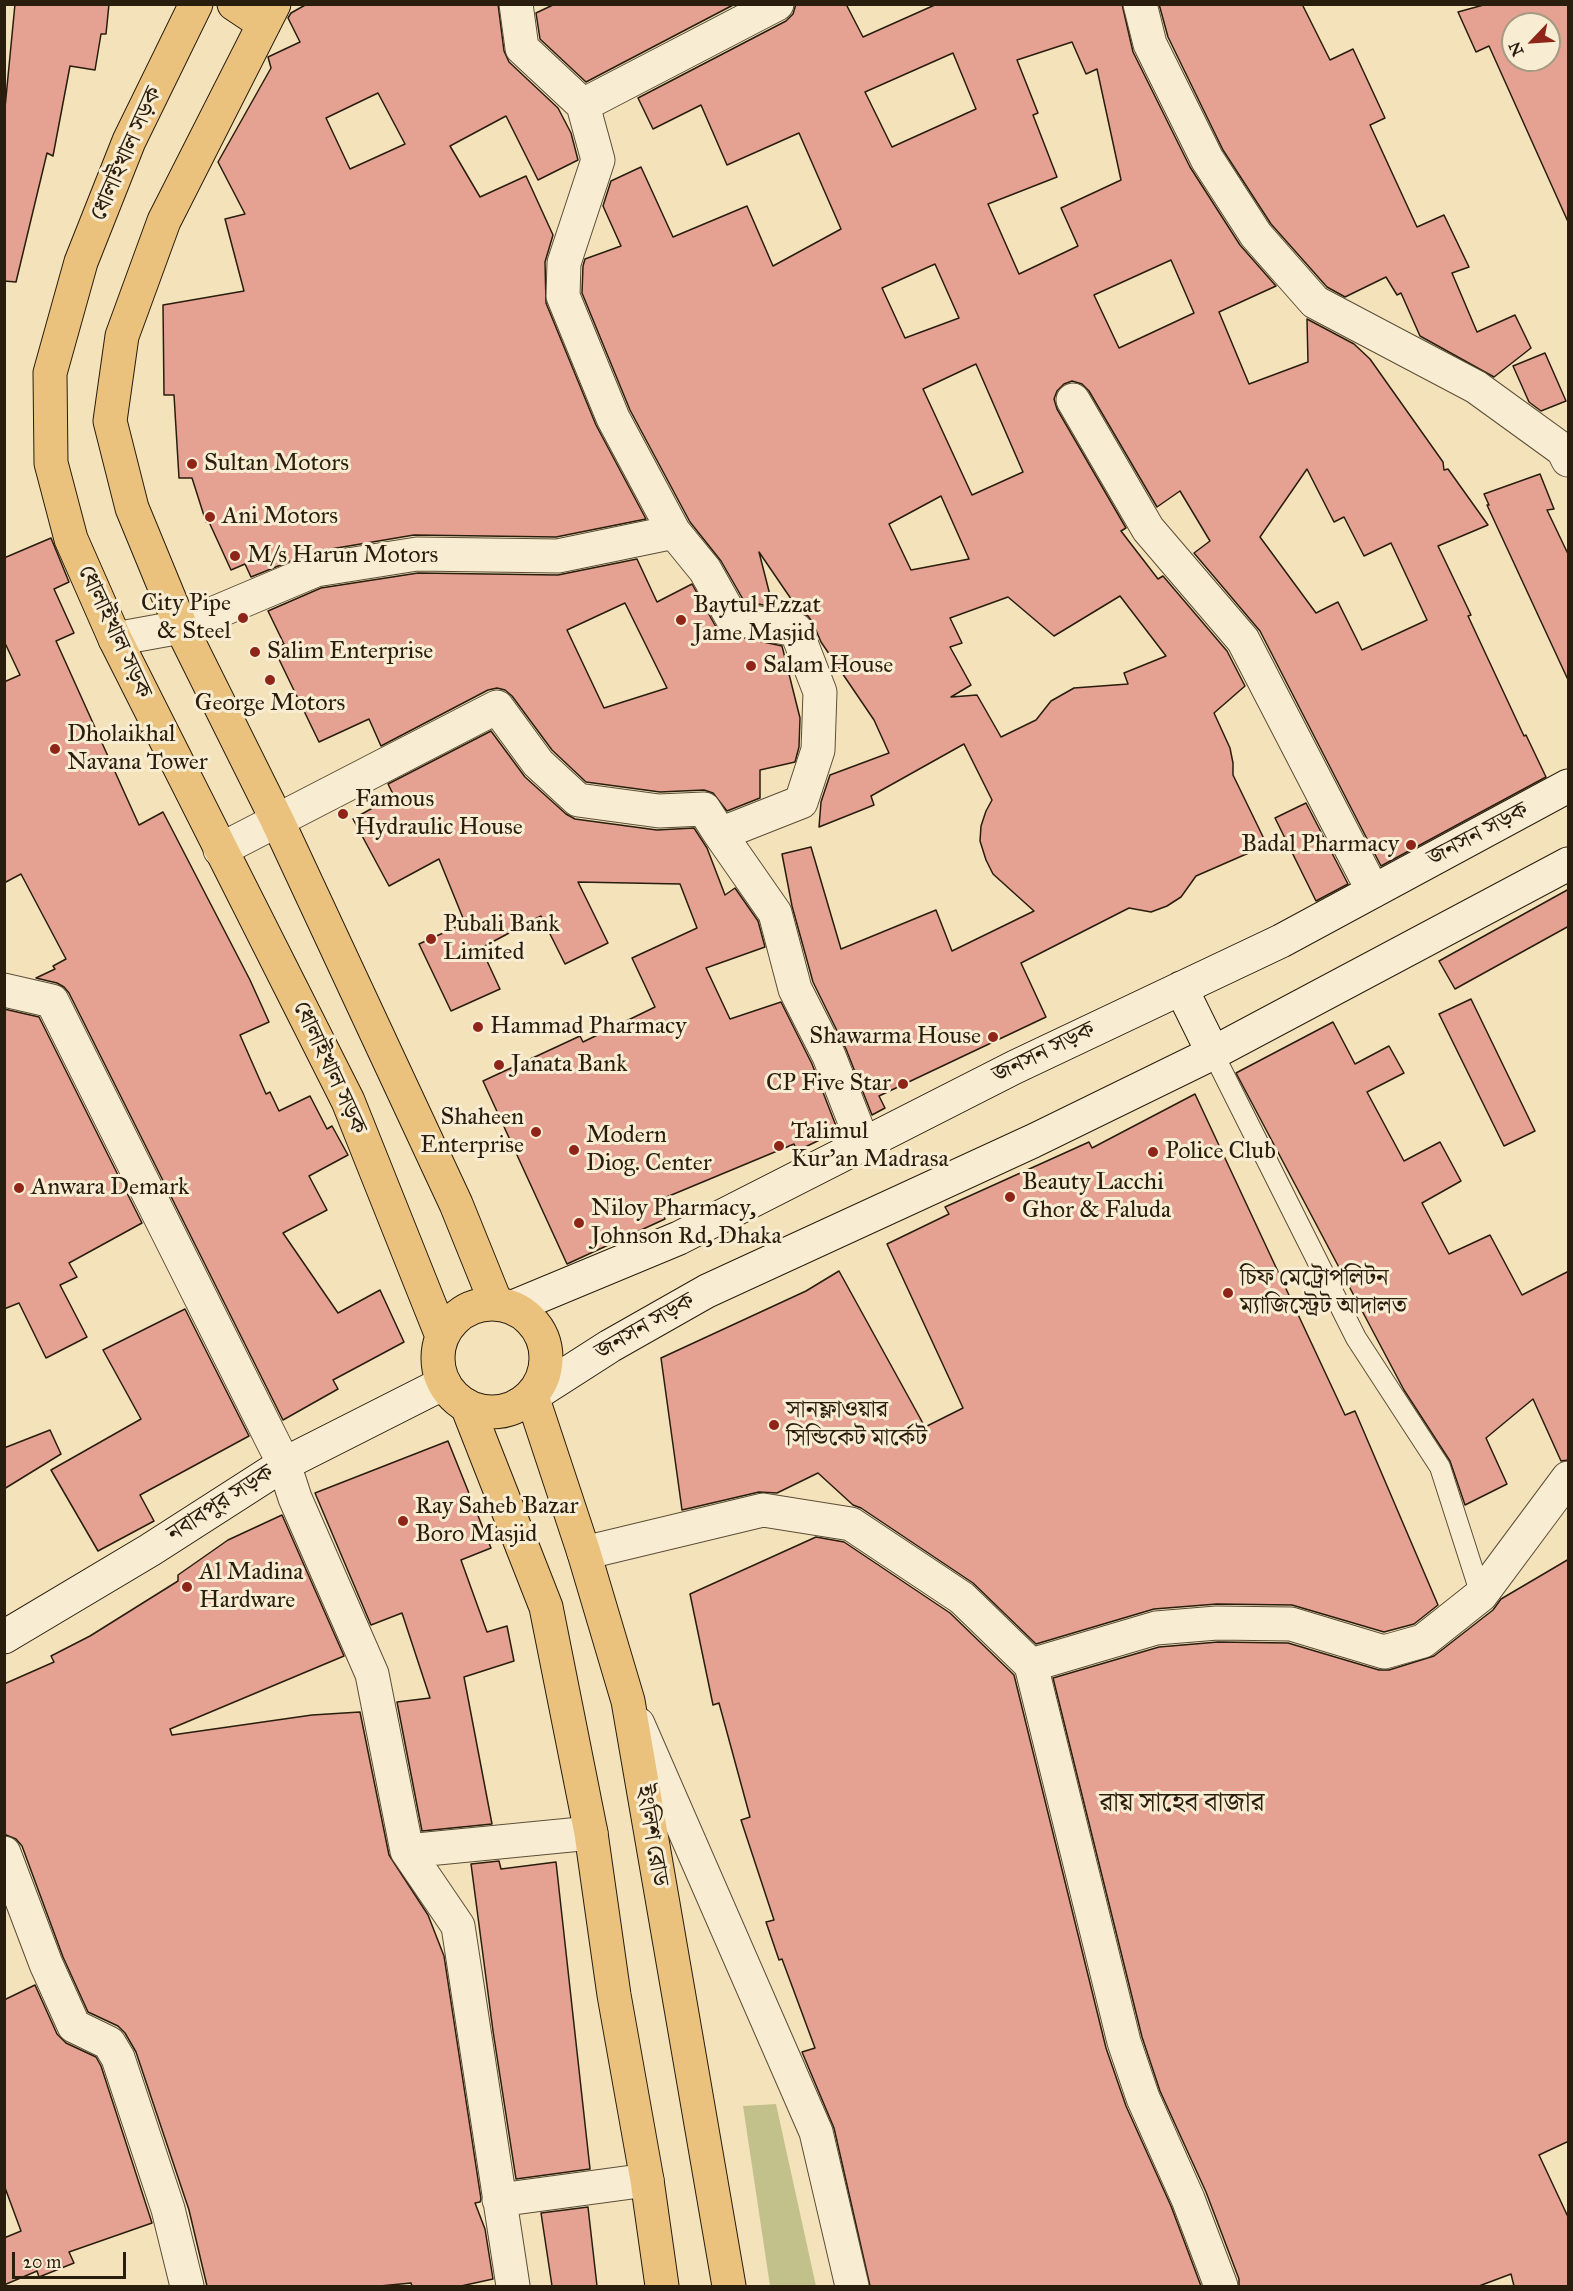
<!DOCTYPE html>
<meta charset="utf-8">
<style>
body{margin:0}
#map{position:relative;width:1573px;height:2291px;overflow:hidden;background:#f4e3ba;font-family:"IM FELL Great Primer",serif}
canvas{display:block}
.frame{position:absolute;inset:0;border:6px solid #291d0d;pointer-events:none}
.north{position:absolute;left:1501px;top:12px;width:60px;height:60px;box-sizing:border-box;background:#f8edd2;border:2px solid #a59a83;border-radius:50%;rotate:245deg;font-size:16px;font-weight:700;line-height:24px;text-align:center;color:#291d0d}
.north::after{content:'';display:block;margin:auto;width:21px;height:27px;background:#8f2418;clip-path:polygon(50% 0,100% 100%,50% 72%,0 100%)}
.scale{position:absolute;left:12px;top:2252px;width:114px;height:27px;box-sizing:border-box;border:3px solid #291d0d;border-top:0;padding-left:8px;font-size:18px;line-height:21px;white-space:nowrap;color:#291d0d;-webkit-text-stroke:4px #f8edd2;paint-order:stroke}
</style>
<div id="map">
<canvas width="1573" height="2291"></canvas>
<div class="frame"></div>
<div class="north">N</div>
<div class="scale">20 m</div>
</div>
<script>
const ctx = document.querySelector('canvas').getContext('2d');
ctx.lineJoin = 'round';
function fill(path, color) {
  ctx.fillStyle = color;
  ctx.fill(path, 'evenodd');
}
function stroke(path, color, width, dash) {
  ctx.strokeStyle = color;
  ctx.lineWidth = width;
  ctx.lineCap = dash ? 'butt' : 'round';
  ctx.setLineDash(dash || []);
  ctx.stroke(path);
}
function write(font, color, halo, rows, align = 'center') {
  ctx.font = font + ' "IM FELL Great Primer","Noto Serif Bengali",serif';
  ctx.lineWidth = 6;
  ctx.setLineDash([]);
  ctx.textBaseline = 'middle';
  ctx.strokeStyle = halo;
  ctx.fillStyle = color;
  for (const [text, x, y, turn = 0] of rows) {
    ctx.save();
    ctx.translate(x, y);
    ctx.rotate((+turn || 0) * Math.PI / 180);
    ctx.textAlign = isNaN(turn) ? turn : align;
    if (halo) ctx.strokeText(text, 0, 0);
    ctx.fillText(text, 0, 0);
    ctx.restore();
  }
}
fill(new Path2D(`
 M 776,2104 L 816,2286 L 770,2286 L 743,2106 Z`), '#c3c18b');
const building = new Path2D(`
 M 15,4 L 109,4 L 106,34 L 101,34 L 95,70 L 70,66 L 53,156 L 47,153 L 16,282 L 4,281 L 4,118 Z
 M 307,4 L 498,4 L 504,51 L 509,62 L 558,108 L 571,133 L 578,160 L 538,180 L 506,116 L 450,146 L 480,197 L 526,176 L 553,235 L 545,262 L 546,303 L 596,425 L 646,519 L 556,537 L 414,535 L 313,552 L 251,577 L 245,564 L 231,570 L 209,522 L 206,522 L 192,478 L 179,478 L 174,395 L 164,395 L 163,305 L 244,291 L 225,219 L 245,214 L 218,162 L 271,68 L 268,57 L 300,42 L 288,18 L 291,13 ZM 378,93 L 405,144 L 350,169 L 326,118 Z
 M 555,4 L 735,4 L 586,82 L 540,39 L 536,13 Z
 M 796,4 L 846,4 L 863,37 L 937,4 L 1122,4 L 1133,52 L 1190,167 L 1240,245 L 1276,286 L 1219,312 L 1249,384 L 1308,362 L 1307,319 L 1354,344 L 1370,359 L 1443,462 L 1444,470 L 1448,469 L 1488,525 L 1438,546 L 1471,615 L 1468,616 L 1524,736 L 1526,735 L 1546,777 L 1381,866 L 1260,631 L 1194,553 L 1210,541 L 1180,491 L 1157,507 L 1089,391 L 1082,384 L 1072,381 L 1064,384 L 1057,391 L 1054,399 L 1057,409 L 1126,528 L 1121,531 L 1158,579 L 1163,576 L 1227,651 L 1245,686 L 1214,713 L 1230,748 L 1233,763 L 1233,775 L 1267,845 L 1196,876 L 1181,897 L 1167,906 L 1151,912 L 1129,908 L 1021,963 L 1046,1017 L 879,1096 L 885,1108 L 872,1115 L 846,1049 L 813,982 L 792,906 L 782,854 L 811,847 L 841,949 L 936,910 L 952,951 L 1034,911 L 993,874 L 986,860 L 980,841 L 981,826 L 986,811 L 992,800 L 964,744 L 871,796 L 874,805 L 819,827 L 821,802 L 830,775 L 889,753 L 874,720 L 821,642 L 813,623 L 808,616 L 800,612 L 759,552 L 773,607 L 744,601 L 721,561 L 690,522 L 630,410 L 582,293 L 583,266 L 585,259 L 621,246 L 603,206 L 611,181 L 641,167 L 673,237 L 747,206 L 773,266 L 841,229 L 799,133 L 727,165 L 701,105 L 653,129 L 638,98 L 786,21 L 793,14 ZM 1072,42 L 1086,74 L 1097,69 L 1121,180 L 1061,208 L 1078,246 L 1019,274 L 988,204 L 1057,177 L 1033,115 L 1038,113 L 1017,60 ZM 953,53 L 976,109 L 892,147 L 865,92 ZM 1171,260 L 1194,313 L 1119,348 L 1094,295 ZM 935,264 L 959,318 L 905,338 L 882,288 ZM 976,364 L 1023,472 L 972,495 L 923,389 ZM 1307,469 L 1334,522 L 1344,517 L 1364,556 L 1391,543 L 1427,620 L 1362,650 L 1338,602 L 1316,613 L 1260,537 ZM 941,496 L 969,559 L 911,570 L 889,524 ZM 1120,596 L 1166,656 L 1124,673 L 1128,684 L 1074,688 L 1051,701 L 1036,720 L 1001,737 L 977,695 L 951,697 L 971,685 L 950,647 L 962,643 L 950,618 L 1008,597 L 1054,636 Z
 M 1159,4 L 1302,4 L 1330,60 L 1353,49 L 1385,118 L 1370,125 L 1417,227 L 1444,215 L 1469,267 L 1452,273 L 1477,332 L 1515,315 L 1531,348 L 1494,377 L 1420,336 L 1401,293 L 1397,295 L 1386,277 L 1345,297 L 1327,287 L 1271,224 L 1223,150 L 1168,37 Z
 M 1487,4 L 1569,4 L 1569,224 L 1489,46 L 1476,52 L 1458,12 ZM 1513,24 L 1549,24 L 1549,60 L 1513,60 Z
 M 1545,353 L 1566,401 L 1541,411 L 1529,402 L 1513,366 Z
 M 1540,474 L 1554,509 L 1547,510 L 1569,556 L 1569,682 L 1487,505 L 1489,505 L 1484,494 Z
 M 51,538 L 69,582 L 54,589 L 74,633 L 56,641 L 139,825 L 163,812 L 250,980 L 269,1022 L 240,1035 L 266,1094 L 270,1092 L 279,1111 L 310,1096 L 327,1129 L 332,1126 L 348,1155 L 309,1176 L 327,1210 L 283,1233 L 338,1313 L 380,1290 L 404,1342 L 333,1380 L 338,1389 L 283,1420 L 69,993 L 64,987 L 57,983 L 36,978 L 55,969 L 53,966 L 66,959 L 21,874 L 4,883 L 4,682 L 20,675 L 4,641 L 4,558 Z
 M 637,559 L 657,602 L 692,584 L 716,627 L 722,633 L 782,646 L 800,718 L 799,747 L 795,762 L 760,770 L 760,798 L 727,811 L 713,793 L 704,790 L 660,792 L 586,782 L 552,750 L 512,696 L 505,690 L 497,688 L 488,690 L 381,746 L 369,719 L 319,742 L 274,649 L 284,644 L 268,611 L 321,588 L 418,573 L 558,575 ZM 625,603 L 667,688 L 604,708 L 567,630 Z
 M 491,731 L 525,777 L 566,814 L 575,819 L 657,830 L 694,828 L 707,848 L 725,895 L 735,888 L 758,921 L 765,947 L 706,968 L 730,1019 L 781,1002 L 812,1064 L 838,1131 L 797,1151 L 794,1144 L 657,1201 L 665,1219 L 567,1264 L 483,1081 L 580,1036 L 583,1042 L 655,1007 L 632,958 L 697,928 L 680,884 L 578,882 L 608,943 L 565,964 L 541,916 L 481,948 L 500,989 L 451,1011 L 419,944 L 465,923 L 439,859 L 389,886 L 353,819 L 394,796 L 388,784 Z
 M 1306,803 L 1348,884 L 1316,901 L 1275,818 Z
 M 1569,889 L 1569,926 L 1455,989 L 1439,961 Z
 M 1471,999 L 1535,1131 L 1504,1146 L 1439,1014 Z
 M 4,1009 L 39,1017 L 142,1223 L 69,1263 L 77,1277 L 60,1285 L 87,1337 L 46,1358 L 19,1303 L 4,1309 Z
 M 1333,1022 L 1355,1064 L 1389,1046 L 1404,1073 L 1367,1092 L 1404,1161 L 1440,1142 L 1461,1181 L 1422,1203 L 1449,1254 L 1490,1235 L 1522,1295 L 1569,1271 L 1569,1460 L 1561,1461 L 1533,1399 L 1486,1438 L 1507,1484 L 1465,1505 L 1450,1461 L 1404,1390 L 1236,1073 Z
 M 1195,1094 L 1345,1415 L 1355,1411 L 1438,1605 L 1414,1624 L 1384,1632 L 1292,1605 L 1217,1604 L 1154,1609 L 1036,1644 L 973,1583 L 861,1508 L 853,1505 L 818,1473 L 777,1493 L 759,1492 L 682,1510 L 661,1358 L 806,1291 L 839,1271 L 925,1427 L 963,1408 L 887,1244 L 949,1214 L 945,1207 L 1089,1142 L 1092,1148 Z
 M 185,1309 L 249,1436 L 140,1495 L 154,1521 L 98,1551 L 51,1470 L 141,1419 L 103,1350 Z
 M 50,1430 L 61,1454 L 4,1489 L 4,1448 Z
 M 448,1441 L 491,1548 L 461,1560 L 487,1632 L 507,1626 L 514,1661 L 464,1677 L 492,1824 L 422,1831 L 397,1702 L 430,1698 L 402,1613 L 371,1625 L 315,1493 Z
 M 282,1515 L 344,1656 L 170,1729 L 172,1735 L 312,1715 L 360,1712 L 389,1855 L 428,1915 L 444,1956 L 481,2199 L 480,2202 L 475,2203 L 485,2229 L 493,2279 L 461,2286 L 412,2286 L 411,2283 L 380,2286 L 207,2286 L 189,2210 L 136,2052 L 125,2033 L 118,2026 L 88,2012 L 63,1957 L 22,1846 L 16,1839 L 6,1835 L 4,1831 L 4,1684 L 54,1662 L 51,1656 L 90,1636 L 178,1581 L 178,1575 L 228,1540 Z
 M 816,1537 L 844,1542 L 950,1613 L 1014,1675 L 1106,2048 L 1126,2106 L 1171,2206 L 1201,2286 L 870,2286 L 834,2128 L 802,2052 L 815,2048 L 782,1959 L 779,1960 L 766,1922 L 774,1920 L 741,1820 L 750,1817 L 719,1703 L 713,1705 L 690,1594 Z
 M 1569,1559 L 1569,2141 L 1539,2155 L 1569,2219 L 1569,2286 L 1514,2286 L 1511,2274 L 1479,2286 L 1239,2286 L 1239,2279 L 1206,2192 L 1160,2091 L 1142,2037 L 1053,1678 L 1159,1647 L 1218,1642 L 1288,1643 L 1379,1670 L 1389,1670 L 1434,1656 L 1493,1610 L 1501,1599 Z
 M 499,1861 L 501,1869 L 556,1862 L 590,2169 L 516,2179 L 493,2031 L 471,1864 Z
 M 35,1985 L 57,2034 L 66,2043 L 96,2057 L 101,2066 L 152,2223 L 69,2252 L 74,2263 L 39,2277 L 37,2271 L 4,2285 L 4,2238 L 21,2231 L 4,2185 L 4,2000 Z
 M 588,2207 L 597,2286 L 552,2286 L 541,2213 Z`);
fill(building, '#e5a292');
stroke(building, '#291d0d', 1.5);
const service = new Path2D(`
 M 1213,1053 L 1356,1338 L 1440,1467 L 1481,1595`);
const minor = new Path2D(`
 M 516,4 L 522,48 L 583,105 L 598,160 L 564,263 L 563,296 L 613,418 L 674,532 L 705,570 L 732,618 L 796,630 L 820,692 L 818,750 L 801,802 L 720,834 L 775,913 L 795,989 L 829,1056 L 863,1143
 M 1140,4 L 1150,44 L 1207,159 L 1256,235 L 1315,302 L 1476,387 L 1563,450 L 1568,460
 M 583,105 L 777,4
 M 1073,400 L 1148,529 L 1243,640 L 1373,891
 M 115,639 L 181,627 L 316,570 L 417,554 L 558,556 L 674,532
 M 220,850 L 497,707 L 538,763 L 578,800 L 659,811 L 704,809 L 720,834
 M 4,990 L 52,1001 L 284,1464 L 295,1498 L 372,1674 L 407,1851 L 458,1926 L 513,2286
 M 584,1553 L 763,1510 L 851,1524 L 962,1598 L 1031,1665 L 1124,2042 L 1143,2098 L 1188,2199 L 1221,2286
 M 1031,1665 L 1156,1628 L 1217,1623 L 1291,1624 L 1384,1652 L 1423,1641 L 1481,1595 L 1568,1478
 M 638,1724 L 816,2132 L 852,2286
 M 407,1851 L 591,1833
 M 4,1853 L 46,1964 L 74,2026 L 109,2043 L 118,2058 L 168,2209 L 187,2286
 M 499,2200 L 647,2180`);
const secondary = new Path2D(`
 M 1181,988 L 1213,1053
 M 513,1307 L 679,1238 L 1015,1067 L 1281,941 L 1568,786
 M 532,1396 L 610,1346 L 707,1291 L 1033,1141 L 1213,1053 L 1568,864
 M 4,1637 L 150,1550 L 284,1464 L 444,1383`);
const primary = new Path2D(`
 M 196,4 L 129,141 L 81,262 L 50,373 L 51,463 L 71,539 L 115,639 L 348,1101 L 442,1336
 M 234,4 L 264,24
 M 274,4 L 164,221 L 122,336 L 110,421 L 132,508 L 181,627 L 277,820 L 456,1204 L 496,1303
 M438 1358a54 54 0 1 1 108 0a54 54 0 1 1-108 0Z
 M 532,1396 L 584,1553 L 628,1701 L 729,2286
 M 467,1406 L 546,1607 L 591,1833 L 614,1995 L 647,2180 L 662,2286`);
stroke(service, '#5c4e38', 22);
stroke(minor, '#5c4e38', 35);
stroke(secondary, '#291d0d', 35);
stroke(primary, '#291d0d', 35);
stroke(service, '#f8edd2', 20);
stroke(minor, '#f8edd2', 33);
stroke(secondary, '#f8edd2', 33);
stroke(primary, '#eac27d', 33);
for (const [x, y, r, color] of [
 [192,464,6,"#8f2418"],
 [210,517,6,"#8f2418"],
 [235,556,6,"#8f2418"],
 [243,618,6,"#8f2418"],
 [681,620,6,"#8f2418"],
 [255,652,6,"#8f2418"],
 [751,666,6,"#8f2418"],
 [270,680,6,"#8f2418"],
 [55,749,6,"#8f2418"],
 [343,814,6,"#8f2418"],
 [1411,845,6,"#8f2418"],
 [431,939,6,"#8f2418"],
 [478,1027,6,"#8f2418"],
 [993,1037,6,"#8f2418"],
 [499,1065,6,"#8f2418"],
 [903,1084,6,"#8f2418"],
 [536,1132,6,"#8f2418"],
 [779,1146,6,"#8f2418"],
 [574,1150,6,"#8f2418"],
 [1153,1152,6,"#8f2418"],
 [19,1188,6,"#8f2418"],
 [1010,1197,6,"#8f2418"],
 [579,1223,6,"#8f2418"],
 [1228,1293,6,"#8f2418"],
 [774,1425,6,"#8f2418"],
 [403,1521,6,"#8f2418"],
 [187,1587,6,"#8f2418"]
]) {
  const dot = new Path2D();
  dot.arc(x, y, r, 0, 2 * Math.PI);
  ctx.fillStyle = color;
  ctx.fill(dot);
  stroke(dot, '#f8edd2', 2);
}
write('24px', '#291d0d', '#f8edd2', [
 ["ধোলাইখাল সড়ক",127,154,-66],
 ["ধোলাইখাল সড়ক",114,632,65],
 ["জনসন সড়ক",1478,835,-28],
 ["জনসন সড়ক",1044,1053,-26],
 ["ধোলাইখাল সড়ক",329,1068,65],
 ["জনসন সড়ক",645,1327,-30],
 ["নবাবপুর সড়ক",221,1504,-33],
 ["ইংলিশ রোড",651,1836,80]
]);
write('24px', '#291d0d', '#f8edd2', [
 ["Sultan Motors",204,464],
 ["Ani Motors",222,517],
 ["M/s Harun Motors",247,556],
 ["City Pipe",231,604,"right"],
 ["& Steel",231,632,"right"],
 ["Baytul Ezzat",693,606],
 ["Jame Masjid",693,634],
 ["Salim Enterprise",267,652],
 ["Salam House",763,666],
 ["George Motors",270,704,"center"],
 ["Dholaikhal",67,735],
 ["Navana Tower",67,763],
 ["Famous",355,800],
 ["Hydraulic House",355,828],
 ["Badal Pharmacy",1399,845,"right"],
 ["Pubali Bank",443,925],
 ["Limited",443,953],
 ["Hammad Pharmacy",490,1027],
 ["Shawarma House",981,1037,"right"],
 ["Janata Bank",511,1065],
 ["CP Five Star",891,1084,"right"],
 ["Shaheen",524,1118,"right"],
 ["Enterprise",524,1146,"right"],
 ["Talimul",791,1132],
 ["Kur'an Madrasa",791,1160],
 ["Modern",586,1136],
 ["Diog. Center",586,1164],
 ["Police Club",1165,1152],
 ["Beauty Lacchi",1022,1183],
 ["Ghor & Faluda",1022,1211],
 ["Anwara Demark",31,1188],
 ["Niloy Pharmacy,",591,1209],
 ["Johnson Rd, Dhaka",591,1237],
 ["চিফ মেট্রোপলিটন",1240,1279],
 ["ম্যাজিস্ট্রেট আদালত",1240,1307],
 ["সানফ্লাওয়ার",786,1411],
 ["সিন্ডিকেট মার্কেট",786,1439],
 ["Ray Saheb Bazar",415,1507],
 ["Boro Masjid",415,1535],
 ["Al Madina",199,1573],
 ["Hardware",199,1601]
], 'left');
write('27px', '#291d0d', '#f8edd2', [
 ["রায় সাহেব বাজার",1182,1804]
]);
</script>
